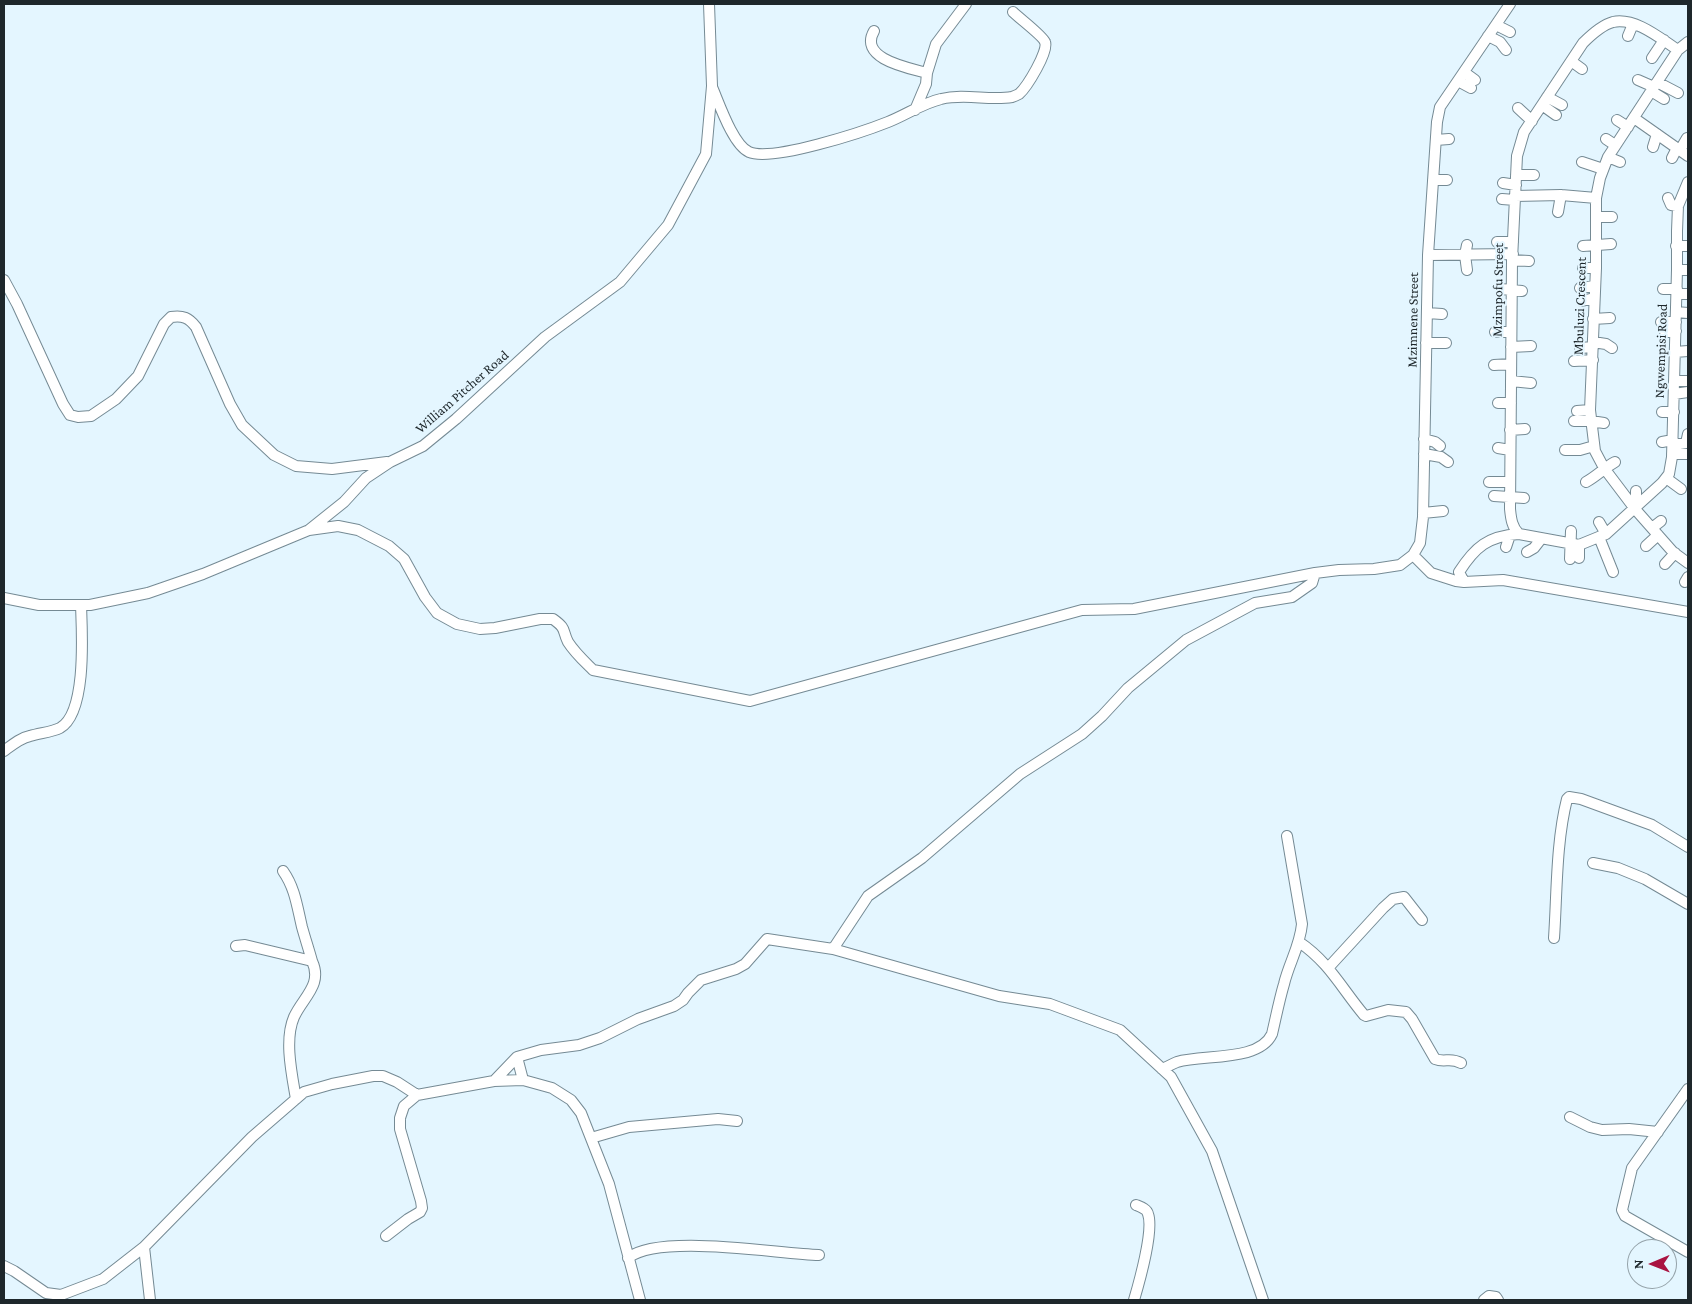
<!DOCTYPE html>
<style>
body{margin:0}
#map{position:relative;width:1692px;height:1304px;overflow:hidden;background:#e4f6ff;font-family:"Crimson Pro",serif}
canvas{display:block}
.frame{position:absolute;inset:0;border:5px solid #1e272b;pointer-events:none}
.north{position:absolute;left:1627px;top:1239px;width:50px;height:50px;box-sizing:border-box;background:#e4f6ff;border:1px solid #95a3aa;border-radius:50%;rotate:269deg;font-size:14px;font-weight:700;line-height:20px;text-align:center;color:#1e272b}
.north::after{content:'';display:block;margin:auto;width:18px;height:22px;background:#a91341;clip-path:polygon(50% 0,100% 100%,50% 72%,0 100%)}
</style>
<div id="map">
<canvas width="1692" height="1304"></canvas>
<div class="frame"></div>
<div class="north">N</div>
</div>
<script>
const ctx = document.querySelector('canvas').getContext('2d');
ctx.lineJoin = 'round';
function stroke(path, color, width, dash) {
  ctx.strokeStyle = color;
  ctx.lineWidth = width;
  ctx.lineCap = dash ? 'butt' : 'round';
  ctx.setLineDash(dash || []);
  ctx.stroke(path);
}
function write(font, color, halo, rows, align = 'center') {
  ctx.font = font + ' "Crimson Pro",serif';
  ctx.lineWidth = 4;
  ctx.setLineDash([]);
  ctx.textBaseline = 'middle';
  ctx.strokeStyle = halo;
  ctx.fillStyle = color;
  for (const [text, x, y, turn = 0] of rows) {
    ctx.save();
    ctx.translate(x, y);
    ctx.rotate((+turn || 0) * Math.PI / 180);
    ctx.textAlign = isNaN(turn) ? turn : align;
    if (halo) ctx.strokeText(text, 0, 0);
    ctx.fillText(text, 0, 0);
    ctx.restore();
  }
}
const minor = new Path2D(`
 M 1496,25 L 1510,32
 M 874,31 C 858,59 909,68 927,73 L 926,84 L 915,110
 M 1488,36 L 1500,42 L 1506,50
 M 1628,36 L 1633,24
 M 1688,42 L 1678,50 L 1608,157 L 1600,178 L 1596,198 L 1596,268 L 1590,410 L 1595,451 L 1604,468 L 1635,509 L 1673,552 L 1688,563
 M 1678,50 C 1661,39 1635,17 1613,22 C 1602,25 1591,35 1583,43 L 1524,132 L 1517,156 L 1512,260 L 1510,509 C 1511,519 1512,527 1519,534 L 1579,545 L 1606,534 L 1662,483 L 1669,474 L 1672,457 L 1677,270 L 1677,231 L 1678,206 L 1688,182
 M 1652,58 L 1664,40
 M 1571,61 L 1582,69
 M 1464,72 L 1475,80
 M 927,73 L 936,44 L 966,4
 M 1638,80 L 1654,87
 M 1458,81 L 1471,88
 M 1657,82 L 1678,93
 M 712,87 C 719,103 733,145 749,152 C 772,162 863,132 888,122 C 906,115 923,103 941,99 C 965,93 989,101 1012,97 C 1015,96 1017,95 1019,94 C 1027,87 1049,51 1045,42 C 1043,36 1019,18 1013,12
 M 1651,91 L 1664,99
 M 1547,97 L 1562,105
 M 1542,105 L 1556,115
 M 1518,108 L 1532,121
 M 1634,118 L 1688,156
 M 1617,120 L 1628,127
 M 1606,139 L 1615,145
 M 1436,140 L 1449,139
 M 1653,147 L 1657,134
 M 1680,150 L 1687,138
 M 1608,157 L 1620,162
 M 1672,158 L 1677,148
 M 1582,162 L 1603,169
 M 1516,175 L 1534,175
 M 1433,180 L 1447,180
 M 1503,183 L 1516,185
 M 1515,196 L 1561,195 L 1596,198
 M 1668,198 L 1671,205 L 1678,206
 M 1502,199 L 1515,200
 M 1558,212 L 1561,195
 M 1596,217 L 1612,217
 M 1497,242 L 1513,242
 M 1467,245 L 1465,255 L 1467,270
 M 1583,246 L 1611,244
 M 1676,246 L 1688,246
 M 1428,255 L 1513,254
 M 1512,260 L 1529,261
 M 1583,268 L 1596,268
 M 1677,270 L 1688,270
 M 4,280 L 17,304 L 63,404 L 70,415 L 78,417 L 91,416 L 116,399 L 138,376 L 164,324 L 171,317 C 183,315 189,318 196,327 L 230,404 L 242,425 L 274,455 L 296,466 L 332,469 L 387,462
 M 1580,288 L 1594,286
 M 1501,289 L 1522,291
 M 1663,289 L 1677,289
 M 1677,294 L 1688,294
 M 1582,301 L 1594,298
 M 1676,312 L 1688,313
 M 1427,313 L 1442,314
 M 1593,319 L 1610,318
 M 1661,322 L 1676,322
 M 1495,332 L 1511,332
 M 1665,332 L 1676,331
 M 1593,342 L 1606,344 L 1612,348
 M 1426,343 L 1446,343
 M 1511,347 L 1531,346
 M 1580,348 L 1593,347
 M 1675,352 L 1688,351
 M 1574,361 L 1593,360
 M 1494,365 L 1511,364
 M 1511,381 L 1531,383
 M 1674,381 L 1688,381
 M 1674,394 L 1688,392
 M 1498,403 L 1511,403
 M 1577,411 L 1590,410
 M 1662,412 L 1674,412
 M 1574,421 L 1591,421 L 1604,423
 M 1510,430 L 1525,429
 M 1424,439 L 1435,442 L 1440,446
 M 1662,442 L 1673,440
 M 1673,445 L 1686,443 L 1688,434
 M 1498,448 L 1510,450
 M 1565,450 L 1580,450 L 1594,446
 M 1424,454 L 1441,457 L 1448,462
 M 1672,454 L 1688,454
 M 1666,478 L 1681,489
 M 1489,482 L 1510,482
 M 1586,482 C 1597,476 1604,468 1615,462
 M 1494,496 L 1524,498
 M 1632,505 L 1636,498 L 1636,491
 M 1423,513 L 1443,511
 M 1599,522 L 1606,534
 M 1652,528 L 1661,521
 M 309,530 L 338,526 L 358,530 L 389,546 L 404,559 L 425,597 L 437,613 L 457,624 L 480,629 L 495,628 L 540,619 L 553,619 C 567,629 562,630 568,642 C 575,653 584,661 593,670 L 750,701 L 1082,610 L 1134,609 L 1315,573 L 1339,570 L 1374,569 L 1400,565 L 1413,555 L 1420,543 L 1423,517 L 1428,255 L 1437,122 L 1440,107 L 1510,4
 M 1599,537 L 1613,572
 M 1579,545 L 1579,558
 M 1646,546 L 1658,535
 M 1506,547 L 1510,535
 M 1527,552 L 1534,548 L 1541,539
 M 1413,555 L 1431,573 L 1456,581 L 1464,582 L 1503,580 L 1688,612
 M 1570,559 L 1571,531
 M 1665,564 L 1675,553
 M 1464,582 L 1459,572 C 1475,547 1488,536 1519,534
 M 1685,582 L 1688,577
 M 4,598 L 39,605 L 90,605 L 148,593 L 203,574 L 309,530 L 344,502 L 366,478 L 390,462 L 423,446 L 456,419 L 545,337 L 620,282 L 668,225 L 706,154 L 712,86 L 709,4
 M 4,751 C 12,745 20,738 30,736 C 40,733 52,732 60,728 C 87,713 82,633 81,605
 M 1593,863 L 1618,868 L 1645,879 L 1688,904
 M 283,871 C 295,888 297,906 302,927 C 305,938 309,950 312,961
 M 1554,938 C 1557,894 1556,842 1567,799 L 1569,797 L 1581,799 L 1652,825 L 1688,847
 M 1299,942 C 1329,962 1342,989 1364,1015 L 1366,1016 L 1388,1010 L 1406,1012 L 1412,1019 L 1435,1059 C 1445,1063 1450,1057 1461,1063
 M 236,946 L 245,945 L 312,961 C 323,985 303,997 294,1017 C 284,1040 292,1075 296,1099
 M 833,949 L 868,896 L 922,858 L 1020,774 L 1082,734 L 1102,716 L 1128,688 L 1186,640 L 1255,603 L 1292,597 L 1312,583 L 1315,573
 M 1328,968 L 1383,908 L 1393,899 L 1404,897 L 1422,920
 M 517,1057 L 523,1080
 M 1162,1069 C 1167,1067 1172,1064 1177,1062 C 1204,1054 1259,1062 1272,1034 C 1276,1017 1279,1001 1284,984 C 1289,963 1300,946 1302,924 L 1287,836
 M 1688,1089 L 1632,1168 L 1622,1210 L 1625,1216 L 1688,1252
 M 1570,1117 L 1590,1127 L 1602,1130 L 1629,1129 L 1658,1132
 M 591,1138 L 629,1127 L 718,1119 L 737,1121
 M 386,1236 L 408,1219 L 420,1212 L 422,1208 L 421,1201 L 400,1129 L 400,1118 L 404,1106 L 417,1095 L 494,1081
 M 628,1258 C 660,1233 777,1254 819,1255
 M 4,1266 L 14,1271 L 46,1293 L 61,1295 L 103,1279 L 144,1247
 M 150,1300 L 144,1247 L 252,1137 L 304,1092 L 332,1084 L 373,1076 L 383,1076 L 397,1082 L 417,1095
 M 640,1300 L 609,1184 L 581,1113 L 571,1100 L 552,1088 L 523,1080 L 494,1081 L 517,1057 L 541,1050 L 579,1045 L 600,1038 L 638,1019 L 674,1006 L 683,1000 L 688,993 L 701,980 L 736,969 L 745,964 L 767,939 L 833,949 L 999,996 L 1050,1004 L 1120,1030 L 1171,1077 L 1212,1151 L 1263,1300
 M 1134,1300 C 1139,1283 1154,1230 1148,1214 C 1147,1209 1141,1207 1136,1205
 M 1484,1300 L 1489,1296 L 1496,1297 L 1498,1300`);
stroke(minor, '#758a94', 12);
stroke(minor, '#fff', 10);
write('14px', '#1e272b', '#e4f6ff', [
 ["Mzimpofu Street",1498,290,-89],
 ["Mbuluzi Crescent",1580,306,-88],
 ["Mzimnene Street",1413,320,-89],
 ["Ngwempisi Road",1661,351,-88],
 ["William Pitcher Road",462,392,-41]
]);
</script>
